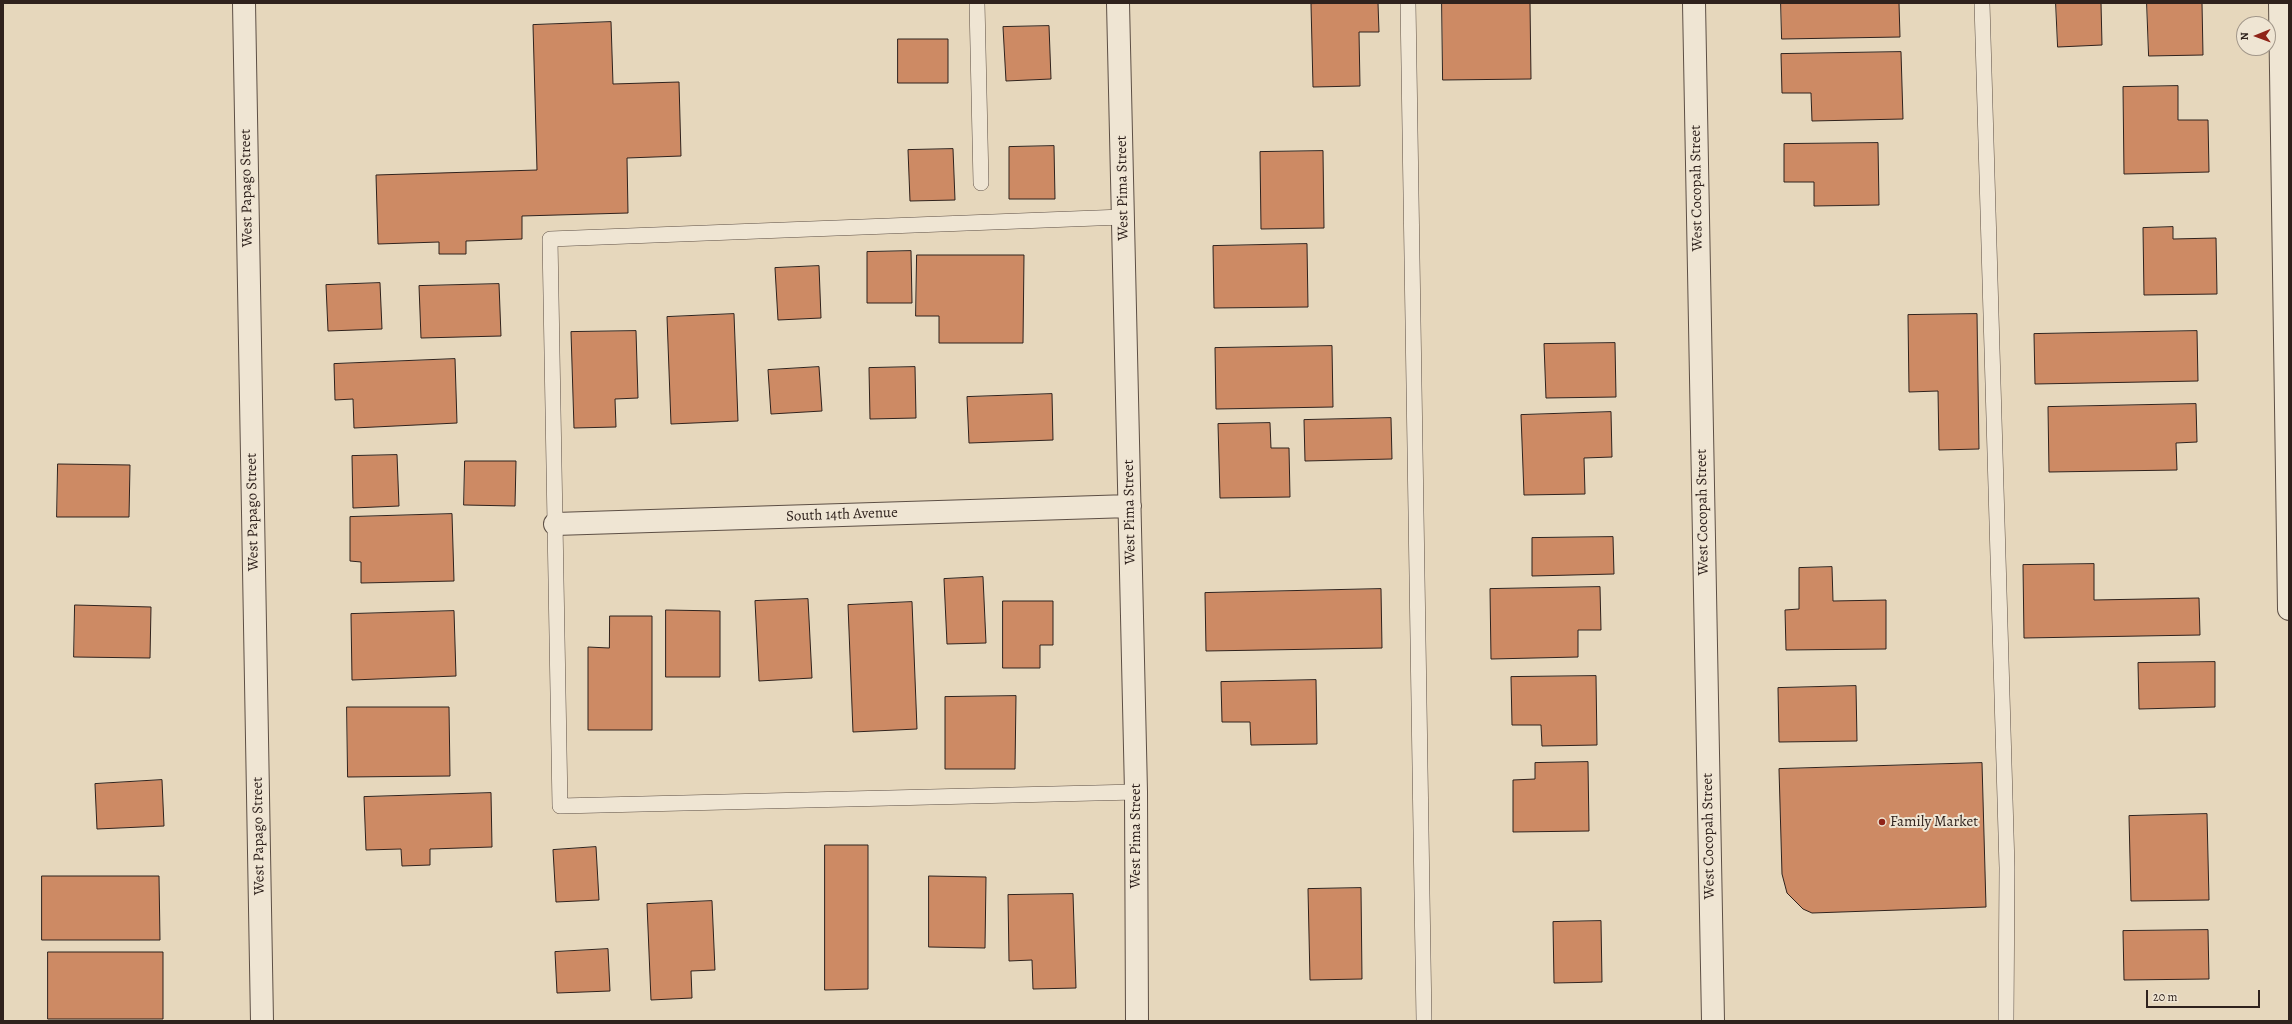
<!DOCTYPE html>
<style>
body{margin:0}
#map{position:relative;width:2292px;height:1024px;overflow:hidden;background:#e6d7bc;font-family:Alegreya,serif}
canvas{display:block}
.frame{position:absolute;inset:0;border:4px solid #2f221d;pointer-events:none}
.north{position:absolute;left:2236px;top:16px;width:40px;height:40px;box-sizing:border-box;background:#efe5d3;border:1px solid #a2978a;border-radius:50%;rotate:269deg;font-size:11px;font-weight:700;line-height:16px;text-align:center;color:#2f221d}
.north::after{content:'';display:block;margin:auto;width:14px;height:18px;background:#8f2418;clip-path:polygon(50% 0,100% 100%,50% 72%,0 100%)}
.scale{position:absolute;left:2146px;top:990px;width:114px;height:18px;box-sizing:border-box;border:2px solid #2f221d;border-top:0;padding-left:5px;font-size:12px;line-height:14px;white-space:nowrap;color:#2f221d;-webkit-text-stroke:3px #efe5d3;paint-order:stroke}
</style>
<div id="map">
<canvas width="2292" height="1024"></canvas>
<div class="frame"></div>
<div class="north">N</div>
<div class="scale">20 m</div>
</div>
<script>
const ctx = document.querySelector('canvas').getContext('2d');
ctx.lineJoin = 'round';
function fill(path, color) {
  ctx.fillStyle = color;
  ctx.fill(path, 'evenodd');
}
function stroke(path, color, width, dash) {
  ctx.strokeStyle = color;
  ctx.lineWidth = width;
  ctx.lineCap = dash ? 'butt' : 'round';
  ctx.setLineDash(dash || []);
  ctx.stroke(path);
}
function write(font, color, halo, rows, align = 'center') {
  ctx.font = font + ' Alegreya,serif';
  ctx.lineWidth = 4;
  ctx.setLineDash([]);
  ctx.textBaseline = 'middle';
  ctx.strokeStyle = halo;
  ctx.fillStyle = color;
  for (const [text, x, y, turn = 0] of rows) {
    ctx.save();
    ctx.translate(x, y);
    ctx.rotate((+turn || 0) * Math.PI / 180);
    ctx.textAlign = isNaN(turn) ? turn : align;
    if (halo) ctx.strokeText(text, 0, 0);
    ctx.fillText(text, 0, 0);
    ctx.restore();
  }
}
const building = new Path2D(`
 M 1378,3 L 1379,32 L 1359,32 L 1360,86 L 1313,87 L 1311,4 Z
 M 1442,3 L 1530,3 L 1531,79 L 1443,80 Z
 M 1781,3 L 1899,3 L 1900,37 L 1782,39 Z
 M 2056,3 L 2101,3 L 2102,45 L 2058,47 Z
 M 2147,3 L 2202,3 L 2203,55 L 2149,56 Z
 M 611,22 L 613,84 L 679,82 L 681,156 L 627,158 L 628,213 L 522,216 L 522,239 L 466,241 L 466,254 L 439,254 L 439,242 L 378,244 L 376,175 L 537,170 L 533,25 Z
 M 1049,26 L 1051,79 L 1006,81 L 1003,27 Z
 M 898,39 L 948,39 L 948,83 L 898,83 Z
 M 1901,52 L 1903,119 L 1812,121 L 1811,93 L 1782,93 L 1781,54 Z
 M 2178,86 L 2178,120 L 2208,120 L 2209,172 L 2124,174 L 2123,87 Z
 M 1878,143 L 1879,205 L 1814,206 L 1814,182 L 1784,182 L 1784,144 Z
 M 1054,146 L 1055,199 L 1009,199 L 1009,147 Z
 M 953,149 L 955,200 L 910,201 L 908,150 Z
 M 1323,151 L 1324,228 L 1261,229 L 1260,152 Z
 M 2173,227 L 2173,239 L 2216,238 L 2217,294 L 2144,295 L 2143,228 Z
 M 1307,244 L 1308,307 L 1214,308 L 1213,246 Z
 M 911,251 L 912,303 L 867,303 L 867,252 Z
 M 917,255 L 1024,255 L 1023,343 L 939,343 L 939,316 L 916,316 Z
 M 819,266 L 821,318 L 778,320 L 775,268 Z
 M 380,283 L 382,329 L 328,331 L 326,285 Z
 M 499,284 L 501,336 L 421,338 L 419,286 Z
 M 734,314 L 738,421 L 671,424 L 667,317 Z
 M 1977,314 L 1979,449 L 1939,450 L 1938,391 L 1909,392 L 1908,315 Z
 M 636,331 L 638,398 L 615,399 L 616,427 L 574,428 L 571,332 Z
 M 2197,331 L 2198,381 L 2035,384 L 2034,334 Z
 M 1615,343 L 1616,397 L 1546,398 L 1544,344 Z
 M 1332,346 L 1333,407 L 1216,409 L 1215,348 Z
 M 455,359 L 457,423 L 354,428 L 353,399 L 335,400 L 334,364 Z
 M 819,367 L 822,411 L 771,414 L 768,370 Z
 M 915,367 L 916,418 L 870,419 L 869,368 Z
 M 1052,394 L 1053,440 L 969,443 L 967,397 Z
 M 2196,404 L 2197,442 L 2176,443 L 2177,470 L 2049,472 L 2048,407 Z
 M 1611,412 L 1612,457 L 1584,458 L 1585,494 L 1524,495 L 1521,415 Z
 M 1391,418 L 1392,459 L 1305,461 L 1304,420 Z
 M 1270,423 L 1271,448 L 1289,448 L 1290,497 L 1220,498 L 1218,424 Z
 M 397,455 L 399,506 L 353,508 L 352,456 Z
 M 465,461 L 516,461 L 515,506 L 464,505 Z
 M 58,464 L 130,465 L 129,517 L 57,517 Z
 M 452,514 L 454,581 L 361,583 L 361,562 L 350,561 L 350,517 Z
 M 1613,537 L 1614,574 L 1532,576 L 1532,538 Z
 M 2094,564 L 2094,600 L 2199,598 L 2200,635 L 2024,638 L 2023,565 Z
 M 1832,567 L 1833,601 L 1886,600 L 1886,649 L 1786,650 L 1785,610 L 1799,609 L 1799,568 Z
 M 983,577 L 986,643 L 947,644 L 944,579 Z
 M 1600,587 L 1601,630 L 1578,630 L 1578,657 L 1491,659 L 1490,589 Z
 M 1381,589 L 1382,648 L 1206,651 L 1205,593 Z
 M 808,599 L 812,678 L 759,681 L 755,601 Z
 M 1003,601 L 1053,601 L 1053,645 L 1040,645 L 1040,668 L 1003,668 Z
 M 912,602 L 917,729 L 853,732 L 848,605 Z
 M 75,605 L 151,607 L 150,658 L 74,657 Z
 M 666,610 L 720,611 L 720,677 L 666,677 Z
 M 454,611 L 456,676 L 352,680 L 351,614 Z
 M 610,616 L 652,616 L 652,730 L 588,730 L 588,647 L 609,648 Z
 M 2215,662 L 2215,707 L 2139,709 L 2138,663 Z
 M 1596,676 L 1597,745 L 1542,746 L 1541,725 L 1512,725 L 1511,677 Z
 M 1316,680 L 1317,744 L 1251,745 L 1250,722 L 1222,722 L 1221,682 Z
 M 1856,686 L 1857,741 L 1779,742 L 1778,688 Z
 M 1016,696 L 1015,769 L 945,769 L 945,697 Z
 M 347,707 L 449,707 L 450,776 L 348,777 Z
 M 1588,762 L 1589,831 L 1513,832 L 1513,780 L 1535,779 L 1535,763 Z
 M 1982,763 L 1986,907 L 1812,913 L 1803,909 L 1787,893 L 1782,874 L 1779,769 Z
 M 162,780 L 164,826 L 97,829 L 95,784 Z
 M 491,793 L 492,847 L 430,849 L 430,865 L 402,866 L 401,849 L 366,850 L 364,797 Z
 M 2207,814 L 2209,900 L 2131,901 L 2129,816 Z
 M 825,845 L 868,845 L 868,989 L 825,990 Z
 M 596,847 L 599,900 L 556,902 L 553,850 Z
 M 42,876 L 159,876 L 160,940 L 42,940 Z
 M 929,876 L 986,877 L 985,948 L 929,947 Z
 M 1361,888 L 1362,979 L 1310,980 L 1308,889 Z
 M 1073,894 L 1076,988 L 1033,989 L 1032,960 L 1009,961 L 1008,895 Z
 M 712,901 L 715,970 L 691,971 L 692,998 L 651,1000 L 647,904 Z
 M 1601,921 L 1602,982 L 1554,983 L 1553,922 Z
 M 2208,930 L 2209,979 L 2124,980 L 2123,931 Z
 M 608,949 L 610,991 L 557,993 L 555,952 Z
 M 48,952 L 163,952 L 163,1019 L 48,1019 Z`);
fill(building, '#cd8a64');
stroke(building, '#2f221d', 1);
const lane = new Path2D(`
 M 977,3 L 981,183
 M 1408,3 L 1424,1021
 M 1982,3 L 2007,868 L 2006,1021
 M 1123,217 L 550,239 L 560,806 L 1136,792`);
const street = new Path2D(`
 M 244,3 L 262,1021
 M 1118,3 L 1136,792 L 1137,1021
 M 1694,3 L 1713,1021
 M 2280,3 L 2289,609
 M 555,524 L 1130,506`);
stroke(lane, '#5d4f45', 16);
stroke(street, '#5d4f45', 24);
stroke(lane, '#efe5d3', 15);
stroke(street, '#efe5d3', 22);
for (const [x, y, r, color] of [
 [1882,822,4,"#8f2418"]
]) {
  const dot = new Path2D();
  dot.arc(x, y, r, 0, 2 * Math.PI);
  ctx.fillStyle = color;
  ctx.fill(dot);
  stroke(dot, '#efe5d3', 1.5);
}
write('15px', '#2f221d', '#efe5d3', [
 ["West Papago Street",247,188,-91],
 ["West Pima Street",1123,188,-91],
 ["West Cocopah Street",1697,188,-91],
 ["West Papago Street",253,512,-91],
 ["West Pima Street",1130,512,-91],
 ["West Cocopah Street",1703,512,-91],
 ["South 14th Avenue",842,515,-2],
 ["West Papago Street",259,836,-91],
 ["West Pima Street",1136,836,-90],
 ["West Cocopah Street",1709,836,-91]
]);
write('15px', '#2f221d', '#efe5d3', [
 ["Family Market",1890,822]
], 'left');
</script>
